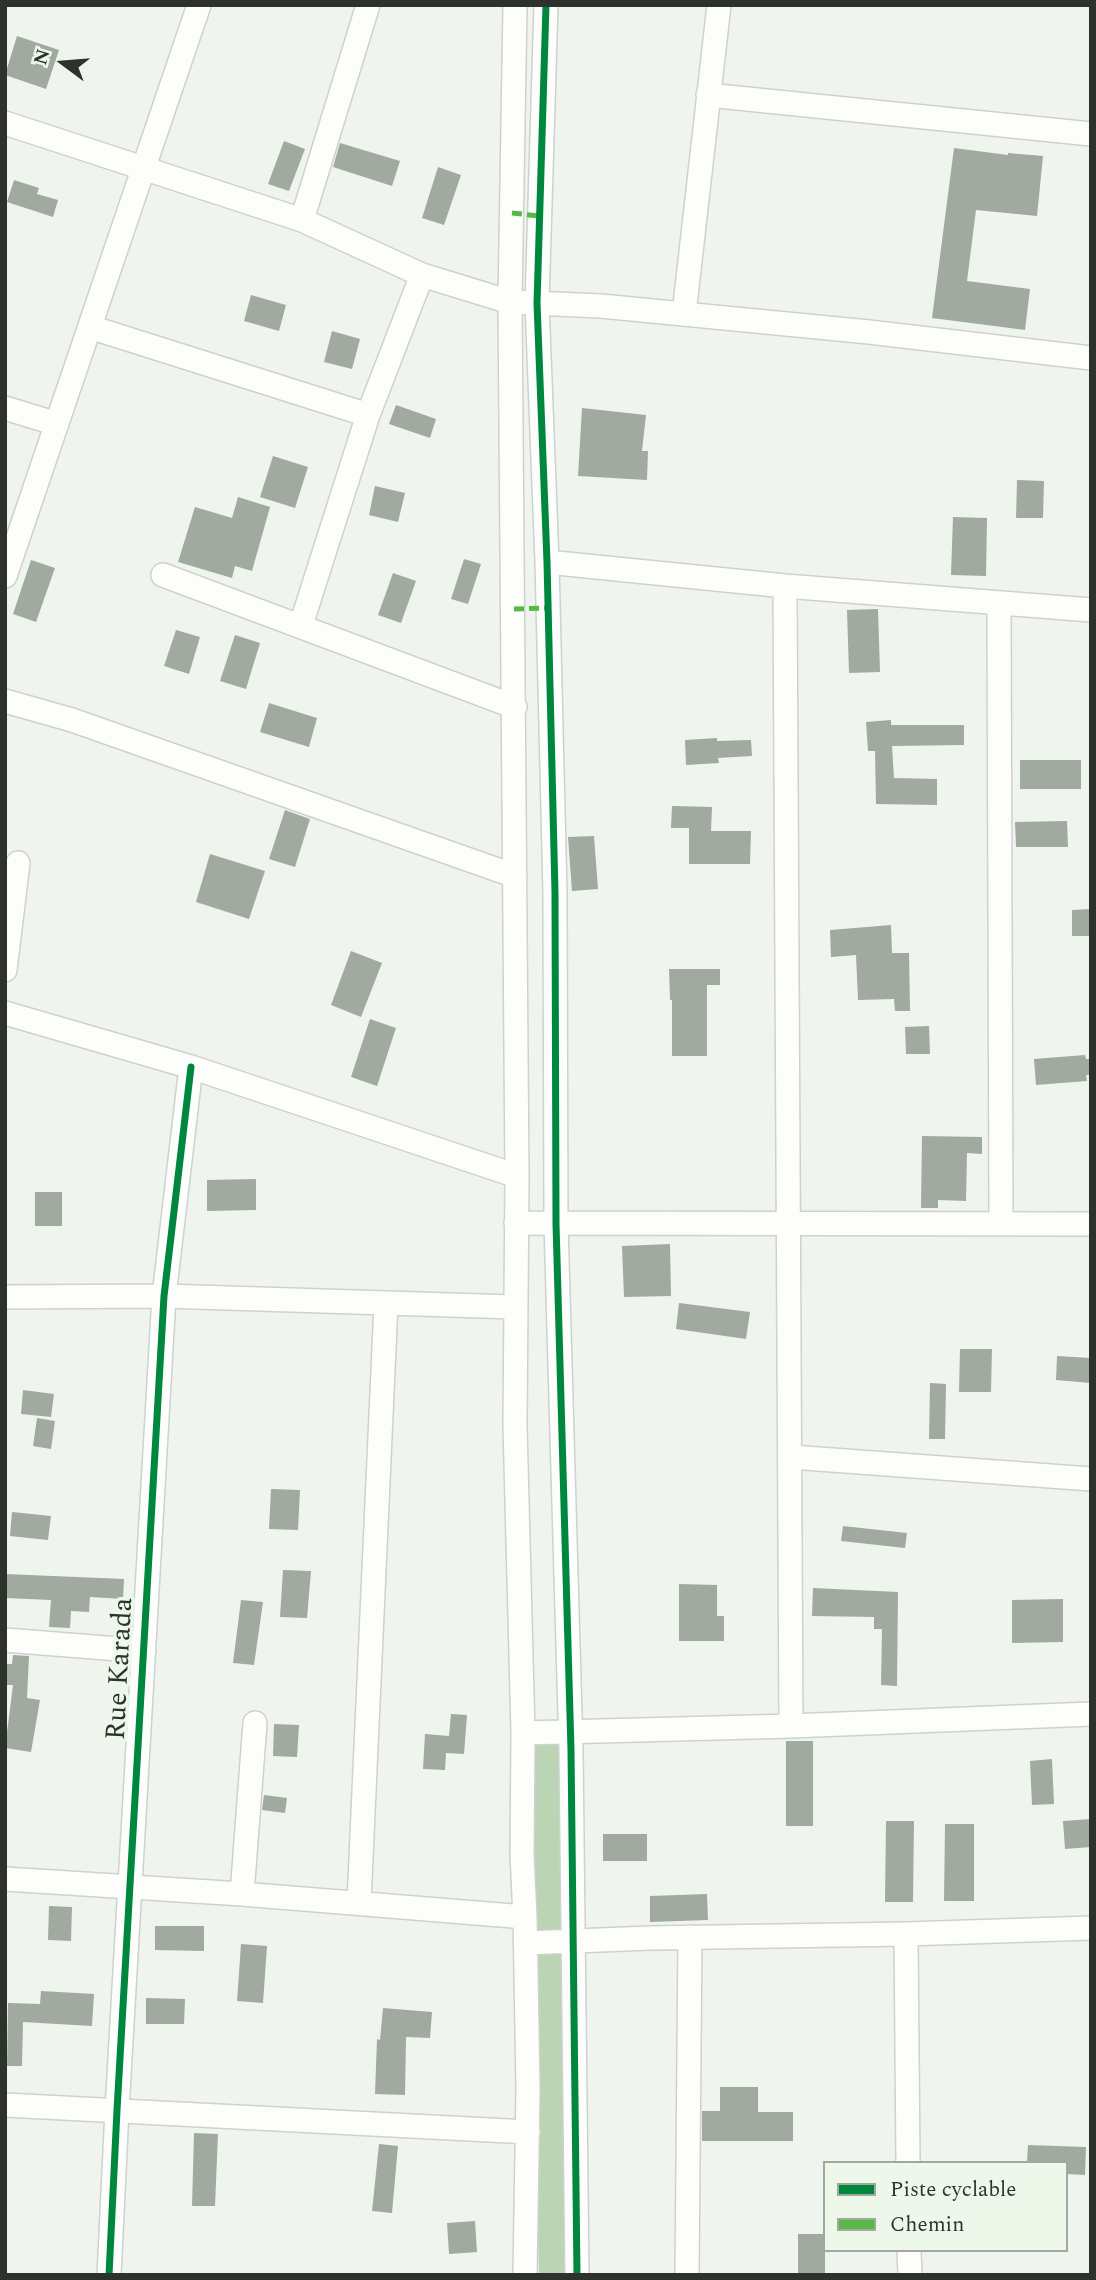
<!DOCTYPE html>
<style>
body{margin:0}
#map{position:relative;width:1096px;height:2280px;overflow:hidden;background:#eff5ee;font-family:Spectral,serif}
canvas{display:block}
.frame{position:absolute;inset:0;border:7px solid #2e322d;pointer-events:none}
.legend{position:absolute;left:823px;top:2161px;width:245px;height:91px;box-sizing:border-box;background:#edf8eb;border:2px solid #a1a99f;margin:0;padding:9px 12px;list-style:none;font-size:21px;color:#2e322d}
.legend li{display:flex;align-items:center;gap:14px;height:35px}
.legend b{width:35px;border:2px solid #a1a99f}
.north{position:absolute;left:28px;top:28px;width:70px;height:70px;-webkit-text-stroke:5px #edf8eb;paint-order:stroke;rotate:286deg;font-size:19px;font-weight:700;line-height:28px;text-align:center;color:#2e322d}
.north::after{content:'';display:block;margin:auto;width:24px;height:32px;background:#2e322d;clip-path:polygon(50% 0,100% 100%,50% 72%,0 100%)}
</style>
<div id="map">
<canvas width="1096" height="2280"></canvas>
<div class="frame"></div>
<ul class="legend">
<li><b style="height:9px;background:#00873e"></b>Piste cyclable</li>
<li><b style="height:9px;background:#58b947"></b>Chemin</li>
</ul>
<div class="north">N</div>
</div>
<script>
const ctx = document.querySelector('canvas').getContext('2d');
ctx.lineJoin = 'round';
function fill(path, color) {
  ctx.fillStyle = color;
  ctx.fill(path, 'evenodd');
}
function stroke(path, color, width, dash) {
  ctx.strokeStyle = color;
  ctx.lineWidth = width;
  ctx.lineCap = dash ? 'butt' : 'round';
  ctx.setLineDash(dash || []);
  ctx.stroke(path);
}
function write(font, color, halo, rows, align = 'center') {
  ctx.font = font + ' Spectral,serif';
  ctx.lineWidth = 7;
  ctx.setLineDash([]);
  ctx.textBaseline = 'middle';
  ctx.strokeStyle = halo;
  ctx.fillStyle = color;
  for (const [text, x, y, turn = 0] of rows) {
    ctx.save();
    ctx.translate(x, y);
    ctx.rotate((+turn || 0) * Math.PI / 180);
    ctx.textAlign = isNaN(turn) ? turn : align;
    if (halo) ctx.strokeText(text, 0, 0);
    ctx.fillText(text, 0, 0);
    ctx.restore();
  }
}
fill(new Path2D(`
 M 546,1735 L 560,1745 L 565,2275 L 539,2275 L 535,2126 L 534,1746 Z`), '#bad4b4');
fill(new Path2D(`
 M 17,36 L 59,50 L 46,89 L 5,75 Z
 M 284,141 L 305,149 L 289,191 L 268,184 Z
 M 340,143 L 400,161 L 392,186 L 333,167 Z
 M 954,148 L 1008,155 L 1008,153 L 1043,156 L 1037,216 L 976,210 L 967,281 L 1030,289 L 1025,330 L 932,318 Z
 M 438,167 L 461,175 L 444,225 L 422,218 Z
 M 14,180 L 39,188 L 37,194 L 58,200 L 53,217 L 7,202 Z
 M 251,295 L 286,305 L 279,331 L 244,321 Z
 M 332,331 L 360,339 L 352,369 L 324,362 Z
 M 396,405 L 436,419 L 430,438 L 389,424 Z
 M 582,408 L 646,415 L 642,451 L 648,451 L 647,480 L 578,476 Z
 M 273,456 L 308,467 L 295,508 L 260,497 Z
 M 1017,480 L 1044,481 L 1043,518 L 1016,518 Z
 M 375,486 L 405,493 L 398,522 L 369,515 Z
 M 238,497 L 270,507 L 252,571 L 235,566 L 232,578 L 178,562 L 195,507 L 232,518 Z
 M 953,517 L 987,518 L 986,576 L 951,575 Z
 M 464,559 L 481,564 L 468,604 L 451,599 Z
 M 31,560 L 55,568 L 36,622 L 13,614 Z
 M 393,573 L 416,581 L 401,623 L 378,615 Z
 M 878,609 L 880,672 L 849,673 L 847,610 Z
 M 176,630 L 200,637 L 189,674 L 164,666 Z
 M 235,635 L 260,643 L 246,689 L 220,681 Z
 M 269,703 L 317,718 L 309,747 L 260,732 Z
 M 891,720 L 891,725 L 964,725 L 964,745 L 892,746 L 894,778 L 937,779 L 937,805 L 876,804 L 875,751 L 868,751 L 866,722 Z
 M 717,738 L 717,741 L 751,740 L 752,756 L 718,758 L 719,763 L 686,765 L 685,740 Z
 M 1020,760 L 1081,760 L 1081,789 L 1020,789 Z
 M 672,806 L 712,807 L 711,831 L 751,831 L 750,864 L 689,864 L 689,828 L 671,828 Z
 M 285,810 L 310,819 L 295,867 L 269,859 Z
 M 1067,821 L 1068,847 L 1016,847 L 1015,822 Z
 M 594,836 L 598,889 L 572,891 L 568,837 Z
 M 210,854 L 265,871 L 249,919 L 196,902 Z
 M 1091,909 L 1091,936 L 1072,936 L 1072,910 Z
 M 891,925 L 892,953 L 909,953 L 910,1011 L 895,1011 L 894,999 L 858,1000 L 856,955 L 831,957 L 830,930 Z
 M 351,951 L 382,963 L 361,1017 L 331,1005 Z
 M 669,969 L 720,969 L 720,985 L 707,985 L 707,1056 L 672,1056 L 672,1000 L 670,1000 Z
 M 370,1019 L 396,1028 L 377,1086 L 351,1077 Z
 M 929,1026 L 930,1054 L 906,1054 L 905,1027 Z
 M 1085,1055 L 1086,1059 L 1091,1059 L 1091,1075 L 1086,1075 L 1087,1081 L 1036,1085 L 1034,1059 Z
 M 922,1136 L 982,1137 L 982,1154 L 967,1153 L 966,1201 L 938,1200 L 938,1208 L 921,1208 Z
 M 256,1179 L 256,1210 L 207,1211 L 207,1180 Z
 M 35,1192 L 62,1192 L 62,1226 L 35,1226 Z
 M 670,1244 L 671,1296 L 624,1297 L 622,1246 Z
 M 679,1303 L 750,1312 L 746,1339 L 676,1329 Z
 M 960,1349 L 992,1349 L 991,1392 L 959,1392 Z
 M 1057,1356 L 1091,1358 L 1091,1383 L 1056,1380 Z
 M 930,1383 L 946,1384 L 945,1439 L 929,1439 Z
 M 23,1390 L 54,1394 L 51,1417 L 21,1414 Z
 M 37,1418 L 55,1421 L 51,1449 L 33,1446 Z
 M 271,1489 L 300,1490 L 298,1530 L 269,1529 Z
 M 12,1512 L 51,1516 L 48,1540 L 10,1536 Z
 M 843,1526 L 907,1533 L 905,1548 L 841,1541 Z
 M 283,1570 L 311,1571 L 307,1618 L 280,1617 Z
 M 5,1574 L 124,1579 L 123,1599 L 90,1597 L 89,1612 L 71,1611 L 70,1628 L 49,1627 L 51,1600 L 5,1598 Z
 M 679,1584 L 717,1585 L 717,1616 L 724,1616 L 724,1641 L 679,1641 Z
 M 813,1588 L 898,1592 L 897,1686 L 881,1685 L 882,1629 L 874,1629 L 874,1617 L 812,1616 Z
 M 1063,1599 L 1063,1642 L 1012,1643 L 1012,1600 Z
 M 241,1600 L 263,1602 L 254,1665 L 233,1663 Z
 M 13,1655 L 29,1656 L 27,1698 L 40,1700 L 31,1752 L 5,1748 L 13,1685 L 5,1685 L 5,1664 L 12,1664 Z
 M 451,1714 L 467,1715 L 464,1754 L 446,1753 L 445,1770 L 423,1769 L 425,1734 L 449,1736 Z
 M 274,1724 L 299,1725 L 297,1757 L 273,1756 Z
 M 786,1741 L 813,1741 L 813,1826 L 786,1826 Z
 M 1052,1759 L 1054,1804 L 1032,1805 L 1030,1761 Z
 M 264,1795 L 287,1798 L 285,1813 L 262,1810 Z
 M 1091,1819 L 1091,1847 L 1065,1849 L 1063,1821 Z
 M 886,1821 L 914,1821 L 913,1902 L 885,1902 Z
 M 945,1824 L 974,1824 L 974,1901 L 944,1901 Z
 M 603,1834 L 647,1834 L 647,1861 L 603,1861 Z
 M 707,1894 L 708,1920 L 650,1922 L 650,1896 Z
 M 49,1906 L 72,1907 L 71,1941 L 48,1940 Z
 M 155,1926 L 204,1926 L 204,1951 L 155,1950 Z
 M 241,1944 L 267,1946 L 263,2003 L 237,2001 Z
 M 41,1991 L 94,1994 L 92,2026 L 23,2022 L 22,2066 L 7,2066 L 8,2003 L 40,2004 Z
 M 146,1998 L 185,1999 L 184,2024 L 146,2024 Z
 M 383,2008 L 432,2012 L 430,2038 L 406,2037 L 405,2095 L 375,2094 L 377,2039 L 380,2040 Z
 M 720,2087 L 758,2087 L 758,2112 L 793,2112 L 793,2141 L 702,2141 L 702,2111 L 720,2111 Z
 M 194,2133 L 218,2134 L 215,2206 L 192,2206 Z
 M 379,2144 L 398,2146 L 392,2213 L 372,2211 Z
 M 1028,2145 L 1086,2147 L 1085,2175 L 1066,2174 L 1066,2163 L 1027,2163 Z
 M 475,2221 L 477,2252 L 449,2254 L 447,2223 Z
 M 798,2234 L 825,2234 L 825,2275 L 798,2275 Z`), '#a0aa9f');
const minor = new Path2D(`
 M 515,5 L 510,302 L 517,1176 L 515,1425 L 523,1733 L 522,1854 L 525,1917 L 528,2088 L 525,2275
 M 546,5 L 537,303 L 547,562 L 555,893 L 556,1224 L 571,1750 L 577,2275
 M 708,95 L 1091,134
 M 5,123 L 302,220 L 422,275 L 510,302 L 601,306 L 869,332 L 1091,358
 M 302,220 L 368,5
 M 684,314 L 719,5
 M 90,327 L 368,415
 M 5,408 L 57,424
 M 547,562 L 785,586 L 1091,610
 M 163,575 L 515,707
 M 5,576 L 199,5
 M 785,586 L 791,1726
 M 999,604 L 1001,1223
 M 301,625 L 368,415 L 422,275
 M 5,701 L 72,720 L 515,876
 M 5,970 L 18,863
 M 5,1013 L 191,1067 L 517,1176
 M 516,1223 L 1091,1224
 M 5,1297 L 164,1296 L 514,1307
 M 791,1457 L 1091,1479
 M 5,1640 L 144,1651
 M 523,1733 L 791,1726 L 1091,1714
 M 5,1879 L 242,1894 L 525,1917
 M 242,1894 L 255,1723
 M 359,1902 L 386,1304
 M 906,1934 L 908,2163
 M 525,1943 L 650,1938 L 906,1934 L 1091,1928
 M 5,2105 L 528,2132
 M 909,2250 L 910,2275
 M 109,2275 L 117,2110 L 164,1296 L 191,1067
 M 687,2275 L 690,1937`);
stroke(minor, '#cdd2cc', 26);
stroke(minor, '#fdfefc', 23);
stroke(new Path2D(`
 M 512,213 L 539,216
 M 514,609 L 548,608`), '#58b947', 5, [10, 5]);
stroke(new Path2D(`
 M 546,5 L 537,303 L 547,562 L 555,893 L 556,1224 L 571,1750 L 577,2275
 M 109,2275 L 117,2110 L 164,1296 L 191,1067`), '#00873e', 7);
write('28px', '#2e322d', '#edf8eb', [
 ["Rue Karada",122,1669,-87]
]);
</script>
